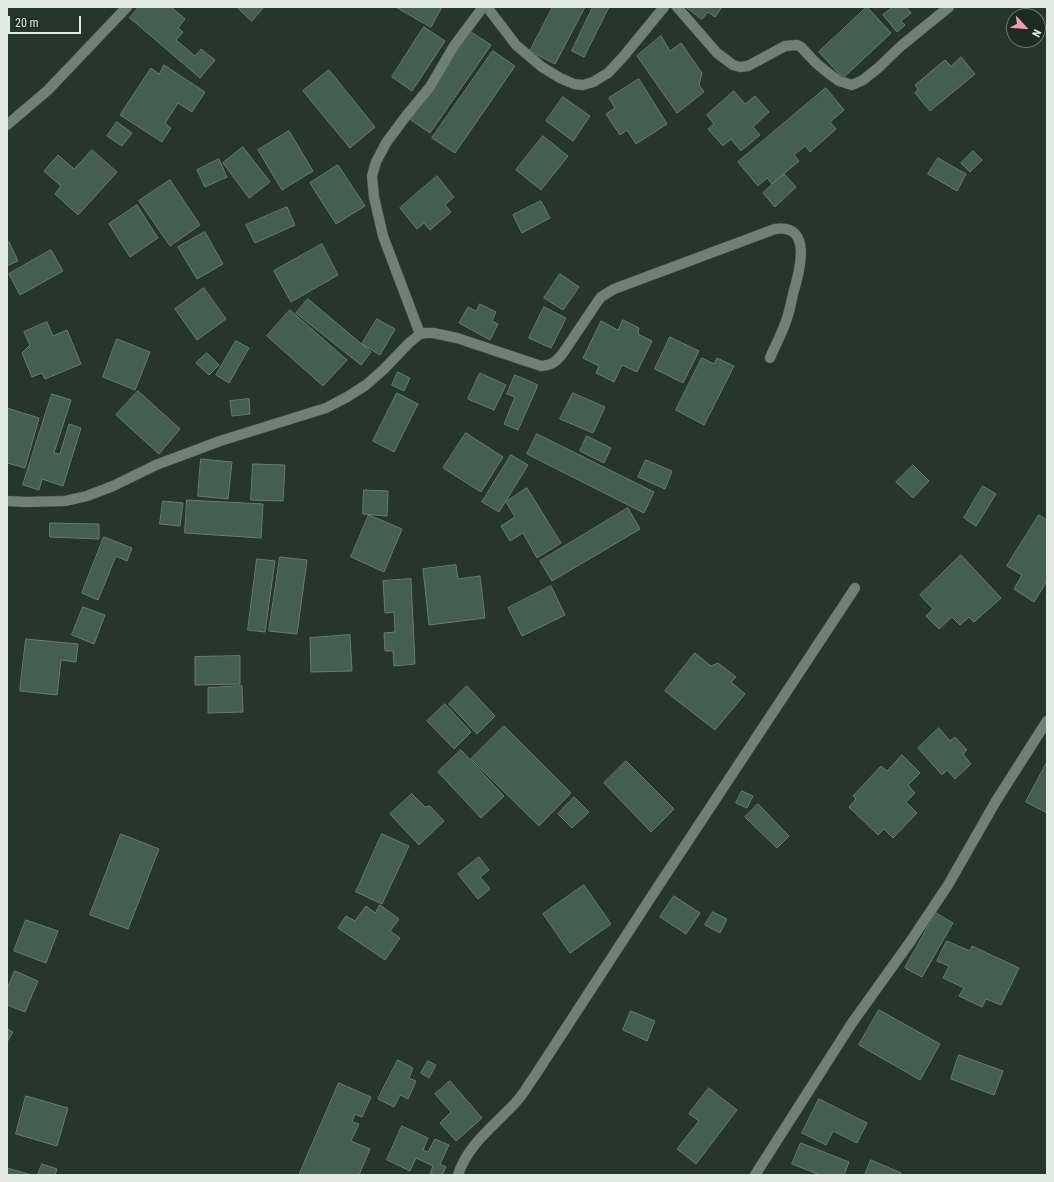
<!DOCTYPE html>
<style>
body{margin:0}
#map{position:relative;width:1054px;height:1182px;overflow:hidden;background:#26362c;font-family:"Roboto Condensed",sans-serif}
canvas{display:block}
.frame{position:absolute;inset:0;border:8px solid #e1ebe4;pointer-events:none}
.north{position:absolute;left:1006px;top:8px;width:40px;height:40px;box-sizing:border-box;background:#1d2c22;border:1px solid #6b7870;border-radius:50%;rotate:116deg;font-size:11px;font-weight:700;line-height:16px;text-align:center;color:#e1ebe4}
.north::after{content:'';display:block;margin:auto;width:14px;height:18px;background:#f39aab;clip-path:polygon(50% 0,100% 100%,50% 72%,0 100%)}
.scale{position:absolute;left:8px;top:16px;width:73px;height:18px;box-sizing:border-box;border:2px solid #e1ebe4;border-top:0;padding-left:5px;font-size:12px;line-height:14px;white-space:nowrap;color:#e1ebe4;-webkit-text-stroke:3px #1d2c22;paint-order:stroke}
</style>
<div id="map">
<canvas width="1054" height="1182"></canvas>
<div class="frame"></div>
<div class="north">N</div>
<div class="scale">20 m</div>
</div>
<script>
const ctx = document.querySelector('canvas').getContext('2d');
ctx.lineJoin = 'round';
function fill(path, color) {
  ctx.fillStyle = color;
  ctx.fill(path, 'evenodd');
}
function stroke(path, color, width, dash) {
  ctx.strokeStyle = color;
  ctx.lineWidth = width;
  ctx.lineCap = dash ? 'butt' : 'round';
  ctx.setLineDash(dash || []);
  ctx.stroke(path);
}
const building = new Path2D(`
 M 139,7 L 171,7 L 185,19 L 178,28 L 183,32 L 176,40 L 195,56 L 201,49 L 215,60 L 200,78 L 130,18 Z
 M 237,7 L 264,7 L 252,21 Z
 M 396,7 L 442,7 L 431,27 Z
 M 553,7 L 585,7 L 555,64 L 530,51 Z
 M 593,7 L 609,7 L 584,57 L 572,51 Z
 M 686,7 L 722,7 L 715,17 L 708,12 L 702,19 Z
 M 867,7 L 891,33 L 843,78 L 819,52 Z
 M 893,7 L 906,7 L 911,13 L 901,21 L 905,25 L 897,32 L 883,15 Z
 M 424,27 L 445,41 L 412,91 L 392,77 Z
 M 471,32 L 491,45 L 430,133 L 411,120 Z
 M 661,36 L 670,51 L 681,43 L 702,73 L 699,85 L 704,92 L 677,113 L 637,56 Z
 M 493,51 L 515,66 L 455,153 L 432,138 Z
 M 961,57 L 975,74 L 930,111 L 915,93 L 918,89 L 915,85 L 945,60 L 951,66 Z
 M 164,65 L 205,92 L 192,112 L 178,103 L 165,123 L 171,128 L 162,142 L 120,115 L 151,68 L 159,74 Z
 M 329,70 L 375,127 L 350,148 L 303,91 Z
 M 639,79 L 667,124 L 636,144 L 627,130 L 620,135 L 606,114 L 615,108 L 609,98 Z
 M 826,88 L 844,110 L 830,122 L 836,129 L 810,152 L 805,146 L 794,155 L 799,161 L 772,184 L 767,178 L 758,186 L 738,162 Z
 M 734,91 L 745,104 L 755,96 L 769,112 L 753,127 L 760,135 L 741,151 L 731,139 L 723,146 L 708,129 L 714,124 L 707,115 Z
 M 563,97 L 590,116 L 573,141 L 546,121 Z
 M 117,122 L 132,133 L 122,146 L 107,136 Z
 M 289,131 L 313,171 L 282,190 L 258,150 Z
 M 543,136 L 568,156 L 541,190 L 516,170 Z
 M 243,147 L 270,182 L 249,198 L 223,163 Z
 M 92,150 L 117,172 L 78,215 L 55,194 L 61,186 L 44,171 L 58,155 L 74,169 Z
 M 973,151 L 982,160 L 970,172 L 961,163 Z
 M 938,158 L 966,174 L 957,191 L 928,174 Z
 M 219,159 L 227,177 L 205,187 L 197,170 Z
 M 338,165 L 365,206 L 336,224 L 310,183 Z
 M 784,174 L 796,187 L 775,207 L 763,193 Z
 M 437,176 L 454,197 L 445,205 L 451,212 L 430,230 L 424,223 L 417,229 L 400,208 Z
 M 170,180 L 200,225 L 170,246 L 139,201 Z
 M 541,201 L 550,218 L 522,233 L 513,215 Z
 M 137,205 L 158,238 L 130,257 L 109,224 Z
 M 287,207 L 295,225 L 255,243 L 246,225 Z
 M 205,232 L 223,264 L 197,279 L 178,247 Z
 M 9,242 L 18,261 L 7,266 L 7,243 Z
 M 322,244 L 338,275 L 291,302 L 274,271 Z
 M 51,250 L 63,271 L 20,295 L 9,274 Z
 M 560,274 L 579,287 L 563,310 L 544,298 Z
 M 204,288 L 226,319 L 197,340 L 175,309 Z
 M 308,299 L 371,352 L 361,365 L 296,313 Z
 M 480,304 L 496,312 L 492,321 L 498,324 L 490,340 L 459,323 L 468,307 L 476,311 Z
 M 544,307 L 566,318 L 551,348 L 529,338 Z
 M 290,310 L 347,360 L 323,386 L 267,336 Z
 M 377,319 L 395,329 L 380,355 L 362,344 Z
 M 623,320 L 639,328 L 638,334 L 652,341 L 637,372 L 622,365 L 614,382 L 596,373 L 599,366 L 583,358 L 601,321 L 618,330 Z
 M 47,322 L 53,336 L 67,330 L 81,364 L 45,379 L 42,373 L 32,377 L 22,353 L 30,345 L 24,332 Z
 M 670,337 L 699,351 L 683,383 L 655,369 Z
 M 117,339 L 150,352 L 135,390 L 103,377 Z
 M 236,341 L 249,348 L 229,383 L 216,375 Z
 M 207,353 L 219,365 L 209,375 L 196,363 Z
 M 702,358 L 714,364 L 717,358 L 734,366 L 704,425 L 676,410 Z
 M 398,372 L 410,378 L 404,391 L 392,385 Z
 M 480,373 L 506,385 L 494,410 L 468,399 Z
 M 515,375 L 538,385 L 518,430 L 504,424 L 515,397 L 507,394 Z
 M 138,391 L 180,429 L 159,454 L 116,415 Z
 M 397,393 L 418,404 L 394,452 L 373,441 Z
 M 573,393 L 605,407 L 593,433 L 560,419 Z
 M 52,394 L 71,400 L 54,453 L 60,454 L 69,424 L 81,428 L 63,486 L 42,479 L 39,490 L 23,485 Z
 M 249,399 L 250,414 L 232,416 L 230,401 Z
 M 7,408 L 39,418 L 25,468 L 7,463 Z
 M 466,433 L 503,457 L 481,492 L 443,468 Z
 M 537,434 L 654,492 L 644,513 L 527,454 Z
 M 587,436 L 611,448 L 604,463 L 580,451 Z
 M 511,455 L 528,465 L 499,512 L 482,502 Z
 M 201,459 L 232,462 L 228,499 L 198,496 Z
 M 646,460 L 672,471 L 665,489 L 638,477 Z
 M 253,464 L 285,465 L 283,501 L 251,500 Z
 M 913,465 L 929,481 L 913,498 L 896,482 Z
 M 983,486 L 996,494 L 976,526 L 964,518 Z
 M 527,488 L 561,543 L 537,558 L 523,533 L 510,541 L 501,526 L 515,517 L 506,502 Z
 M 364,490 L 388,491 L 387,516 L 363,514 Z
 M 187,500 L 263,504 L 261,538 L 185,533 Z
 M 163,501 L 183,503 L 180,526 L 160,524 Z
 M 628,508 L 640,529 L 552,581 L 540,561 Z
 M 369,515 L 402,529 L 384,572 L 351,557 Z
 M 1039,515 L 1047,520 L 1047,581 L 1034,602 L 1014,589 L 1022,575 L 1007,566 Z
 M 50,523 L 99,524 L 99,539 L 50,537 Z
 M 104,537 L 132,548 L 127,561 L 116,556 L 98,600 L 82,593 Z
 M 961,555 L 1001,598 L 974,622 L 969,617 L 960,625 L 952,617 L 939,629 L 926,616 L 933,609 L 920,595 Z
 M 280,557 L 307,560 L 297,634 L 269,631 Z
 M 257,559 L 275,561 L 265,632 L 248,630 Z
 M 456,565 L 458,579 L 480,576 L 485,618 L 429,625 L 423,569 Z
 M 411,579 L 415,664 L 394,666 L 393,651 L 385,651 L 384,633 L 395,632 L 394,612 L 385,613 L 383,581 Z
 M 551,586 L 565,615 L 522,636 L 508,608 Z
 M 83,607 L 105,615 L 94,644 L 72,635 Z
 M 350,635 L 352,671 L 311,672 L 310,638 Z
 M 26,639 L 78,644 L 76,662 L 61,660 L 57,695 L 20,691 Z
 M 695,653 L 711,666 L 718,663 L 736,677 L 731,682 L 745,694 L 715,730 L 665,691 Z
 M 240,656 L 240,684 L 195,685 L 195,657 Z
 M 242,686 L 243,712 L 208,713 L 208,688 Z
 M 467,686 L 495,716 L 477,734 L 449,704 Z
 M 445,704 L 471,732 L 454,749 L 427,721 Z
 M 504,726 L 571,793 L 539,826 L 471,759 Z
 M 939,728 L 950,741 L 955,737 L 967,750 L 963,754 L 971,764 L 955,779 L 947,770 L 942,775 L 918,748 Z
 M 461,750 L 504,796 L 481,818 L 438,772 Z
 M 902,755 L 920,773 L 908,785 L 915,793 L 906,802 L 917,813 L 893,838 L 884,829 L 878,835 L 849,807 L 856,799 L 853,796 L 881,766 L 887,771 Z
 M 626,761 L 674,809 L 651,832 L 604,783 Z
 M 1047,762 L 1047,813 L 1026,802 Z
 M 742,791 L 753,796 L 747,808 L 736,803 Z
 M 412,794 L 425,807 L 430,806 L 444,821 L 419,845 L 390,814 Z
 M 574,797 L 589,812 L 572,828 L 558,814 Z
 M 758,804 L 789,836 L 777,848 L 745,817 Z
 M 121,834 L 159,849 L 128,929 L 90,915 Z
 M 382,834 L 409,846 L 382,904 L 356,892 Z
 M 479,857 L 489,870 L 480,877 L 490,889 L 478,899 L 458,874 Z
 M 584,885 L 611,924 L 570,953 L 543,914 Z
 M 674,896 L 700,913 L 686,934 L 660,917 Z
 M 380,905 L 399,919 L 390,931 L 400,938 L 385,960 L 338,928 L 346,916 L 355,921 L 366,906 L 375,913 Z
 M 713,912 L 727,919 L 720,933 L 705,925 Z
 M 936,913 L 953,923 L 922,977 L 905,968 Z
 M 26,920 L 58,931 L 46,963 L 14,951 Z
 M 947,941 L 970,951 L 972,946 L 1019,968 L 1001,1005 L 986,999 L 982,1007 L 959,996 L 964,988 L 943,978 L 949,966 L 937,961 Z
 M 15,971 L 38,981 L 25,1012 L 7,1005 L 7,989 Z
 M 879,1010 L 940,1044 L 920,1080 L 859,1045 Z
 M 631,1011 L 655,1021 L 647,1041 L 623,1030 Z
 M 7,1029 L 13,1032 L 7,1042 Z
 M 959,1055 L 1003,1071 L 994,1095 L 951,1079 Z
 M 398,1060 L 413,1068 L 409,1078 L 416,1081 L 408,1099 L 400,1095 L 394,1107 L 378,1099 Z
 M 428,1061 L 436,1065 L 429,1078 L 421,1073 Z
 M 450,1081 L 482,1118 L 456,1141 L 440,1123 L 451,1112 L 435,1094 Z
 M 339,1083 L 371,1097 L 362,1117 L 355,1114 L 352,1122 L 359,1124 L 351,1141 L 370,1149 L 359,1175 L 299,1175 Z
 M 709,1088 L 737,1110 L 696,1164 L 677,1149 L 699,1121 L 689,1114 Z
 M 26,1096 L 68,1108 L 57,1146 L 16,1134 Z
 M 819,1099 L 867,1123 L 857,1143 L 833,1131 L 826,1145 L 802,1133 Z
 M 402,1126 L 428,1138 L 423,1150 L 428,1152 L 435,1139 L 449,1145 L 440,1164 L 446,1167 L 442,1175 L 430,1174 L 433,1166 L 416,1158 L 410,1171 L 387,1160 Z
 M 801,1143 L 849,1162 L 844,1175 L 820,1175 L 792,1164 Z
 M 871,1160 L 901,1173 L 900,1175 L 865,1175 Z
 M 42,1164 L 57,1169 L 55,1175 L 38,1175 Z
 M 7,1168 L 32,1175 L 7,1175 Z`);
fill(building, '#445f4d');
stroke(building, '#6a7b6f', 1);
const street = new Path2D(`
 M 487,7 L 516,45 L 542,67 L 560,78 L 574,84 L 583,85 L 593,82 L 608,73 L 623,57 L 664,7
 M 677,7 L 717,53 L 733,65 L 740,67 L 748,66 L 785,46 L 797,45 L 801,47 L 816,63 L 828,73 L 839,81 L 852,85 L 863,80 L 878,68 L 901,46 L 949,7
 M 7,125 L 48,90 L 127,7
 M 420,334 L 383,236 L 374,197 L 372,176 L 376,162 L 386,143 L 406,116 L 430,87 L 454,46 L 483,7
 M 7,501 L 26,502 L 65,501 L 87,496 L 113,486 L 156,465 L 220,441 L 326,408 L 347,397 L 366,385 L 384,369 L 409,343 L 420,334 L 425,333 L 433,333 L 457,338 L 541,366 C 552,365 556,362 563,353 L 598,301 L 601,297 L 614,289 L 775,229 C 814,223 799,274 793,294 C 791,304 789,314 785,324 C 781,335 775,346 770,358
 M 458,1175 C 467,1145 495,1125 516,1102 C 523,1095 528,1085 534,1077 L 657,888 L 855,588
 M 755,1175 L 852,1023 L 910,942 L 948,885 L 996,801 L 1047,721`);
stroke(street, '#46534a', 11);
stroke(street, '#6f8175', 10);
</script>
